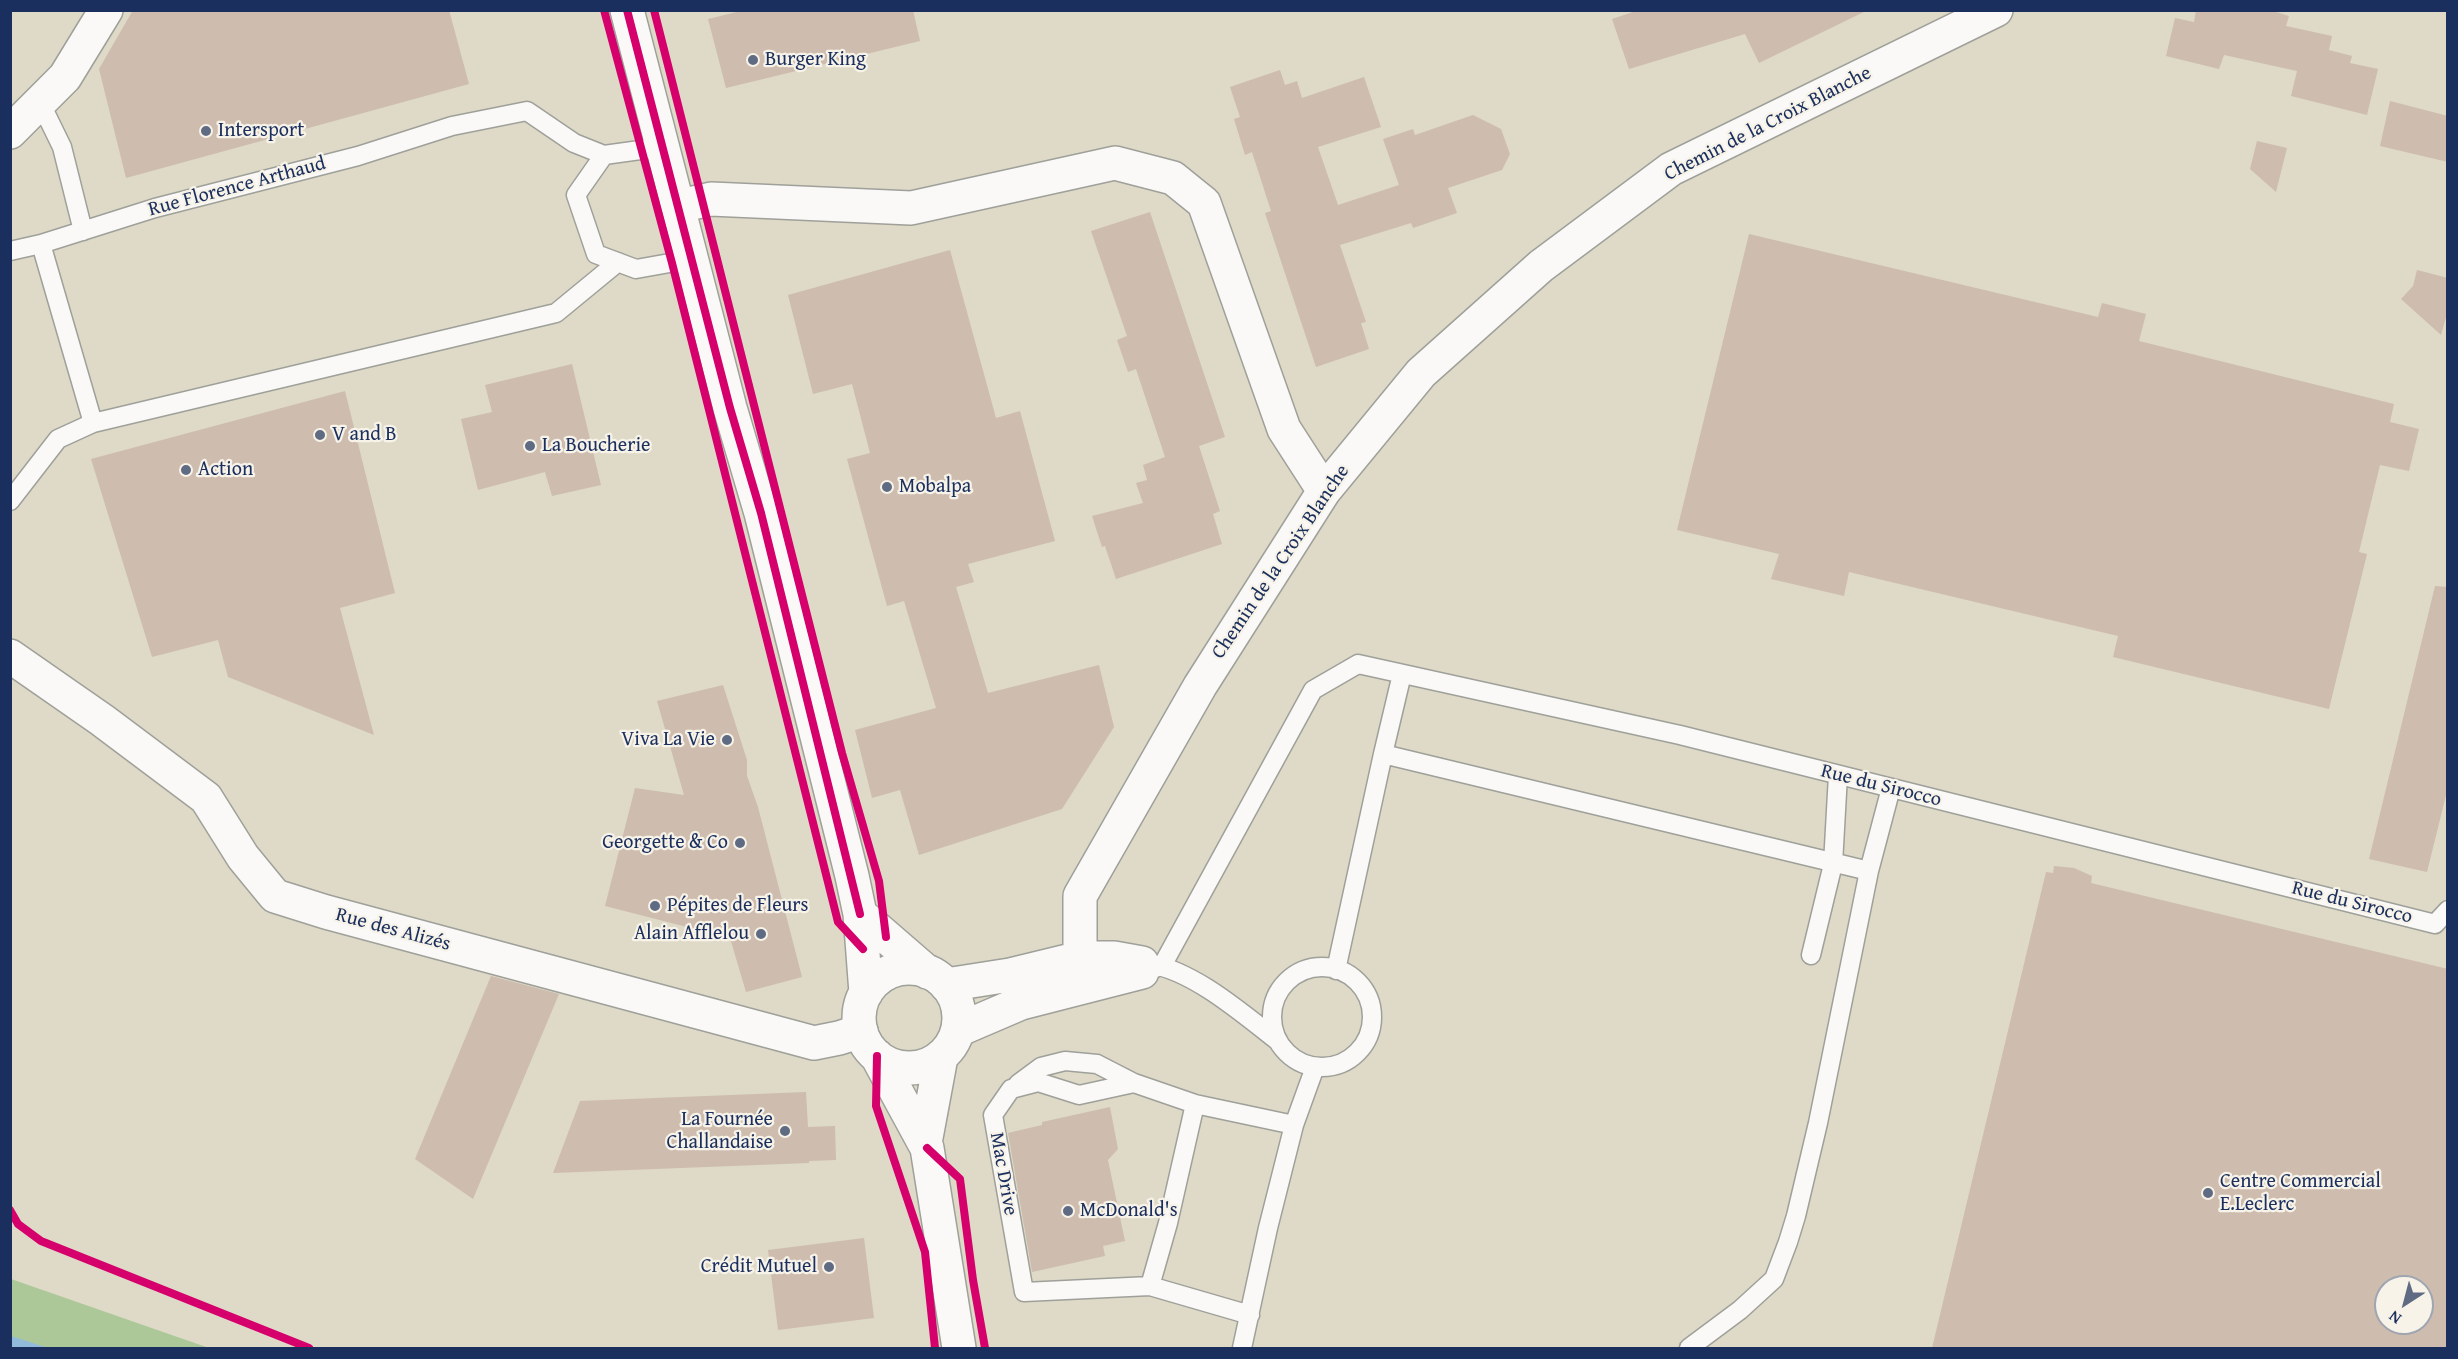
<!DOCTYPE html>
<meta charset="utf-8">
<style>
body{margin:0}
#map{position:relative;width:2458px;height:1359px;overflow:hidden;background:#dedac7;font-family:"Gentium Book Plus",serif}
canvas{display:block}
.frame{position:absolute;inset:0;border:12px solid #1b2f5e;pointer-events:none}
.north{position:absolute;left:2374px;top:1275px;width:60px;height:60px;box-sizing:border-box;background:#f7f3e8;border:2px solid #9fa5b1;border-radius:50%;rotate:216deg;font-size:16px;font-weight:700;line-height:24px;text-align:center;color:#1b2f5e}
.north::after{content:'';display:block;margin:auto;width:21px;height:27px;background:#5f6b83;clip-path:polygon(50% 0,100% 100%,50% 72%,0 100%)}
</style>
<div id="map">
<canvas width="2458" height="1359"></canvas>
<div class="frame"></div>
<div class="north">N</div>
</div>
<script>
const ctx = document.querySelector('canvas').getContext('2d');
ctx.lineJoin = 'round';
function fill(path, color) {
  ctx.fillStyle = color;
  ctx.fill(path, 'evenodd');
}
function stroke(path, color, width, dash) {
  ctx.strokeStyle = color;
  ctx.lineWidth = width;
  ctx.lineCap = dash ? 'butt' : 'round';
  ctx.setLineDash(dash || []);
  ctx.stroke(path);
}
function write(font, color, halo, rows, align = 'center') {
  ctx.font = font + ' "Gentium Book Plus",serif';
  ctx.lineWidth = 4.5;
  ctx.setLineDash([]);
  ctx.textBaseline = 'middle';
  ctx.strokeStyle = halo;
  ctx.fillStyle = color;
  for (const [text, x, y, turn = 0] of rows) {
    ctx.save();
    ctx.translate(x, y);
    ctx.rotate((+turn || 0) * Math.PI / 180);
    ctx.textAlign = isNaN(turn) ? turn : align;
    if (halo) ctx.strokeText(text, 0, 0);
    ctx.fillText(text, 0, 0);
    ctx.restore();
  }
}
fill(new Path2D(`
 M 11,1279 L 209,1348 L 11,1348 Z`), '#acc798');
fill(new Path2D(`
 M 11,1336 L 48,1348 L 11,1348 Z`), '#92bbdb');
fill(new Path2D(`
 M 133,10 L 449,10 L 469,84 L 126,178 L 99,69 Z
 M 745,10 L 913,10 L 920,41 L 726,88 L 708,19 Z
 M 1639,10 L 1868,10 L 1759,63 L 1745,34 L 1629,69 L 1612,19 Z
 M 2196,10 L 2270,10 L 2289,16 L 2286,26 L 2332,36 L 2329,50 L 2352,56 L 2350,63 L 2378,69 L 2367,115 L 2291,96 L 2297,71 L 2224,55 L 2219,69 L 2166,56 L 2175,18 L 2194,22 Z
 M 1280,70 L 1285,85 L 1297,81 L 1302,98 L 1364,77 L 1381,127 L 1318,147 L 1338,205 L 1399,185 L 1383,139 L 1413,129 L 1415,135 L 1473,115 L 1501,129 L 1510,154 L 1502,170 L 1448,188 L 1457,213 L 1413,228 L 1411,223 L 1340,245 L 1366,322 L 1361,323 L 1369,349 L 1316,367 L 1265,213 L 1271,211 L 1252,152 L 1245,155 L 1234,119 L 1240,117 L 1230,87 Z
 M 2390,101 L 2448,116 L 2448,162 L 2380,146 Z
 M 2257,141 L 2287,148 L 2276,192 L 2250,169 Z
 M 1150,212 L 1225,437 L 1199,446 L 1220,511 L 1213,514 L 1222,544 L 1116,579 L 1105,546 L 1102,547 L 1092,516 L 1143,503 L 1136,483 L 1147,480 L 1143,465 L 1165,457 L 1136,369 L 1128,372 L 1117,340 L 1127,336 L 1091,231 Z
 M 1749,234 L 2098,317 L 2102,303 L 2146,314 L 2139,341 L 2394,404 L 2390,422 L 2419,429 L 2409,471 L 2380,465 L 2359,552 L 2367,554 L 2329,709 L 2113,657 L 2118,636 L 1849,572 L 1844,596 L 1771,579 L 1779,554 L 1677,530 Z
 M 950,250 L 996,418 L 1020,411 L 1055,541 L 968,564 L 974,582 L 956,587 L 988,693 L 1099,665 L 1114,727 L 1062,809 L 919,855 L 900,790 L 872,798 L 855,730 L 936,708 L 904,601 L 887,606 L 847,459 L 870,453 L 852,384 L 813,394 L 788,295 Z
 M 2417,270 L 2448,278 L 2448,310 L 2441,335 L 2401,299 L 2413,286 Z
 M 572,364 L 601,485 L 552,496 L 545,472 L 478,490 L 461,419 L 492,412 L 485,385 Z
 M 345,391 L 395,593 L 340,608 L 374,735 L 228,677 L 218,640 L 152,657 L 91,459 Z
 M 2435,586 L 2448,587 L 2448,787 L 2427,872 L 2369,859 Z
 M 723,685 L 747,760 L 747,776 L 758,807 L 802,977 L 746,992 L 730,938 L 605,906 L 635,788 L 684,795 L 657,701 Z
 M 2054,866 L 2074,868 L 2092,876 L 2091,883 L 2448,969 L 2448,1348 L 1932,1348 L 2046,872 L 2053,873 ZM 2386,1287 L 2422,1287 L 2422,1323 L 2386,1323 Z
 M 491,976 L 559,994 L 473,1199 L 415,1159 Z
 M 806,1092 L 808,1127 L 835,1126 L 836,1160 L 809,1161 L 809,1163 L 553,1173 L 580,1101 Z
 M 1110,1107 L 1118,1149 L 1108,1160 L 1125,1241 L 1103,1246 L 1105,1256 L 1032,1272 L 1008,1133 L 1042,1125 L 1042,1122 Z
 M 864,1238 L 874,1318 L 778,1330 L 768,1250 Z`), '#cebcae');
const service = new Path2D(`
 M 40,102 L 62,147 L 83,231
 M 662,147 L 604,155 L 576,195 L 596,254 L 636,269 L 692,259
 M 10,251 L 41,244
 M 93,423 L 41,244 L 155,208 L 358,156 L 452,126 L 527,111 L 574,143 L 604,155
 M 10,501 L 58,439 L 93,423 L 556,313 L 618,262
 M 1383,754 L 1402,674
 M 1811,955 L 1833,864 L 1838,775
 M 1150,964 C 1194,971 1243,1014 1278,1041
 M1272 1017a50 50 0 1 1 100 0a50 50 0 1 1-100 0Z
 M 1336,970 L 1383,754 L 1869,871
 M 1142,972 L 1162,966 L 1313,690 L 1358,664 L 1680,735 L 2435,924 L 2448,910
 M 1018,1084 L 1041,1067 L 1065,1061 L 1097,1064 L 1134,1083
 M 1150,1286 L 1168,1223 L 1195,1104
 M 1250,1315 L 1150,1286 L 1024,1292 L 993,1115 L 1011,1089 L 1038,1082 L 1079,1095 L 1134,1083 L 1195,1104 L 1294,1125
 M 1242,1348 L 1268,1228 L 1294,1125 L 1315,1067
 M 1689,1348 L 1740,1310 L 1774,1279 L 1788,1242 L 1796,1216 L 1818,1123 L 1869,871 L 1891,788`);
const minor = new Path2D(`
 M 10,132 L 65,77 L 106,10
 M 679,206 L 711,199 L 911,208 L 1115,163 L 1173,178 L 1204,203 L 1284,429 L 1324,491
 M 10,656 L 102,720 L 206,798 L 243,857 L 275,896 L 326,912 L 814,1043 L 839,1038 L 861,1031
 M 1080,958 L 1080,896 L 1200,686 L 1324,491 L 1421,373 L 1541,266 L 1671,169 L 1996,10
 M 946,985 L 1010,975 L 1080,958 L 1114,958 L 1142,963
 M 958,1030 L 1021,1003 L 1142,972`);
const secondary = new Path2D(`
 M 627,10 L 730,408 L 761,513 L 852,876 L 860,914 L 866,993
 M 860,914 L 927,972
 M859 1018a50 50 0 1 1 100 0a50 50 0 1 1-100 0Z
 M 877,1056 L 927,1148 L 959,1348
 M 925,1143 L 941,1057`);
stroke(service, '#9fa09a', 21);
stroke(minor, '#9fa09a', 36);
stroke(secondary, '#9fa09a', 36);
stroke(service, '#faf9f7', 18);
stroke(minor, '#faf9f7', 33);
stroke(secondary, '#faf9f7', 33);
stroke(new Path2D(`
 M 604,10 L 672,263 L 838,922 L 863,949
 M 627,10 L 730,408 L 761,513 L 860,914
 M 654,10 L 842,753 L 879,881 L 886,937
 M 877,1056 L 876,1106 L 925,1252 L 935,1348
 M 927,1148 L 960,1179 L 973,1280 L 985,1348
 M 10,1210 L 18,1224 L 41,1241 L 309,1348`), '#d6006c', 8);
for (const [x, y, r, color] of [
 [753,60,6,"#5f6b83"],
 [206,131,6,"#5f6b83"],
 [320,435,6,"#5f6b83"],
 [530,446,6,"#5f6b83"],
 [186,470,6,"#5f6b83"],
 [887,487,6,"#5f6b83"],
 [727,740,6,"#5f6b83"],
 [740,843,6,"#5f6b83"],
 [655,906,6,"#5f6b83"],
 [761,934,6,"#5f6b83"],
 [785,1131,6,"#5f6b83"],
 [2208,1193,6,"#5f6b83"],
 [1068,1211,6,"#5f6b83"],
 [829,1267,6,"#5f6b83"]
]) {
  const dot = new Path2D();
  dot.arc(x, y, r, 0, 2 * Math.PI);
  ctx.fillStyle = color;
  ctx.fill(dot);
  stroke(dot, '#f7f3e8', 2);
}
write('20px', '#1b2f5e', '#f7f3e8', [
 ["Burger King",765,60],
 ["Intersport",218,131],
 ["V and B",332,435],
 ["La Boucherie",542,446],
 ["Action",198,470],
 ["Mobalpa",899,487],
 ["Viva La Vie",715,740,"right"],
 ["Georgette & Co",728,843,"right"],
 ["Pépites de Fleurs",667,906],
 ["Alain Afflelou",749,934,"right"],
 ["La Fournée",773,1120,"right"],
 ["Challandaise",773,1143,"right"],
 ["Centre Commercial",2220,1182],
 ["E.Leclerc",2220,1205],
 ["McDonald's",1080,1211],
 ["Crédit Mutuel",817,1267,"right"]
], 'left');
write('20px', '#1b2f5e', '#f7f3e8', [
 ["Chemin de la Croix Blanche",1768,124,-27],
 ["Rue Florence Arthaud",237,187,-15],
 ["Chemin de la Croix Blanche",1281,562,-56],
 ["Rue du Sirocco",1881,786,14],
 ["Rue du Sirocco",2352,903,14],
 ["Rue des Alizés",393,930,15],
 ["Mac Drive",1003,1174,80]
]);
</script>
